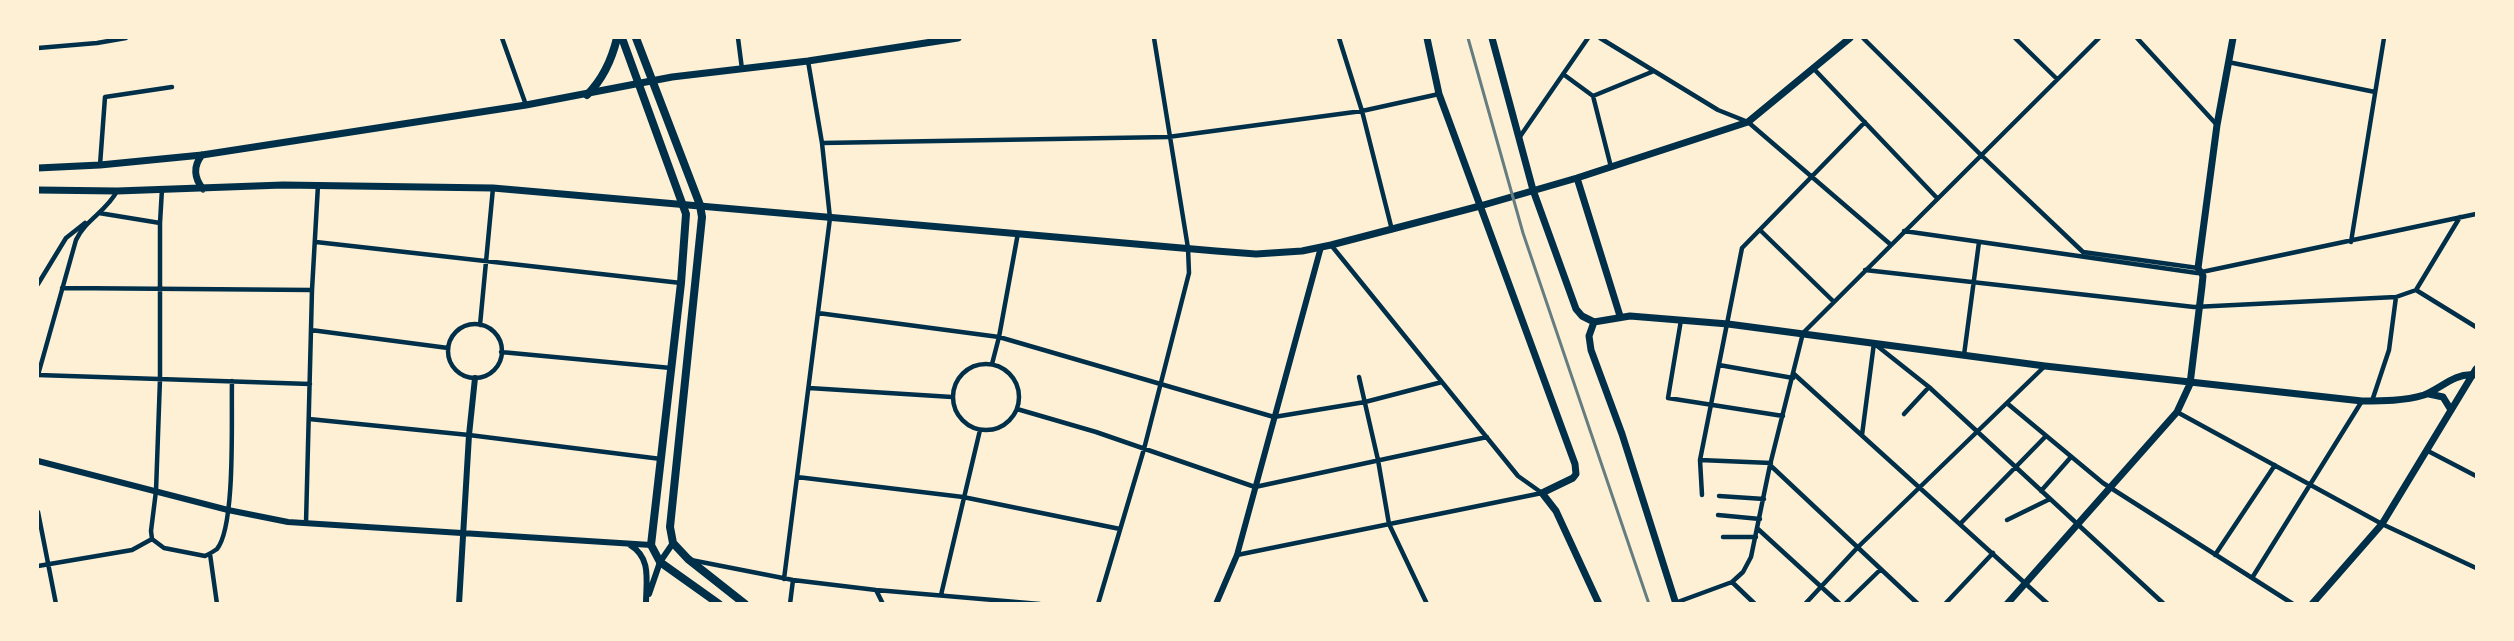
<!DOCTYPE html>
<style>
body{margin:0}
#map{position:relative;width:2514px;height:641px;overflow:hidden;background:#fdf0d5;font-family:Quicksand,sans-serif}
canvas{display:block}
.frame{position:absolute;inset:0;border:39px solid #fdf0d5;pointer-events:none}
</style>
<div id="map">
<canvas width="2514" height="641"></canvas>
<div class="frame"></div>
</div>
<script>
const ctx = document.querySelector('canvas').getContext('2d');
ctx.lineJoin = 'round';
function stroke(path, color, width, dash) {
  ctx.strokeStyle = color;
  ctx.lineWidth = width;
  ctx.lineCap = dash ? 'butt' : 'round';
  ctx.setLineDash(dash || []);
  ctx.stroke(path);
}
stroke(new Path2D(`
 M 502,38 L 526,105
 M 738,38 L 742,69
 M 1339,38 L 1362,111 L 1392,230
 M 1600,38 L 1718,110 L 1748,122 L 1890,244
 M 1863,38 L 1980,154 L 2083,252 L 2198,268
 M 2015,38 L 2057,79
 M 2137,38 L 2217,125
 M 38,48 L 97,43 L 126,38
 M 2228,62 L 2375,92
 M 1813,68 L 1937,198
 M 1563,74 L 1593,96 L 1611,167
 M 1593,96 L 1654,71
 M 1519,138 L 1588,38
 M 822,143 L 1168,137 L 1362,111 L 1439,94
 M 100,165 L 105,97 L 172,87
 M 162,189 L 160,223 L 160,379 L 156,491 L 151,531 L 152,539 L 164,548 L 205,556 C 209,554 213,552 217,549 C 236,526 231,415 232,381
 M 99,213 L 160,223
 M 1760,230 L 1833,301
 M 1904,231 L 2197,273 L 2476,214
 M 316,242 L 681,283
 M 2351,242 L 2384,38
 M 1331,245 L 1518,476 L 1542,493
 M 1865,270 L 2194,307 L 2396,297 L 2416,290 L 2476,327
 M 38,284 L 66,238 L 85,223
 M 62,288 L 312,290
 M 2416,290 L 2460,217
 M 818,313 L 999,337 L 1274,417 L 1365,402 L 1442,382
 M 1681,320 L 1668,398 L 1783,416
 M448 351a27 27 0 1 1 54 0a27 27 0 1 1-54 0Z
 M 480,325 L 493,188
 M 311,330 L 448,348
 M 1876,345 L 1929,387 L 2164,604
 M 501,352 L 671,368
 M 1964,355 L 1979,242
 M953 397a33 33 0 1 1 66 0a33 33 0 1 1-66 0Z
 M 992,364 L 999,337 L 1018,233
 M 1719,365 L 1793,378
 M 1794,374 L 2048,604
 M 38,375 L 310,384
 M 38,375 L 76,240 C 85,220 107,211 117,191
 M 1359,377 L 1378,460 L 1389,524 L 1427,604
 M 809,388 L 952,397
 M 2372,401 L 2389,350 L 2396,297
 M 2008,404 L 2103,483 L 2293,604
 M 1017,409 L 1096,432 L 1255,487 L 1487,437
 M 2177,412 L 2382,524 L 2476,568
 M 1904,414 L 1929,387
 M 309,419 L 469,435 L 661,459
 M 1862,435 L 1874,343
 M 2428,451 L 2476,476
 M 1700,460 L 1771,463
 M 1770,465 L 1918,604
 M 797,477 L 963,497 L 1120,529
 M 2041,491 L 2071,457
 M 1702,495 L 1700,460 L 1742,248 L 1865,122
 M 1719,496 L 1764,499
 M 38,512 L 56,604
 M 1718,515 L 1760,519
 M 2007,520 L 2050,499
 M 306,523 L 312,290 L 318,185
 M 1960,524 L 2046,436
 M 1758,529 L 1840,604
 M 1723,537 L 1756,537
 M 210,554 L 217,604
 M 1237,555 L 1542,493
 M 2215,555 L 2275,465
 M 691,560 L 793,580 L 876,590 L 1040,604
 M 38,566 L 132,550 L 152,539
 M 2252,578 L 2362,401
 M 784,579 L 830,218 L 822,143 L 808,61
 M 1732,582 L 1755,604
 M 876,590 L 883,604
 M 941,595 L 980,430
 M 1675,603 L 1732,582 L 1743,572 L 1751,557 L 1770,465 L 1803,333 L 2099,38
 M 790,604 L 793,580
 M 1098,604 L 1144,449 L 1189,273 L 1188,248 L 1154,38
 M 1805,604 L 1858,547 L 2045,366
 M 1845,604 L 1881,569
 M 1945,604 L 1993,553`), '#003049', 4.5);
stroke(new Path2D(`
 M 38,461 L 228,510 L 288,522 L 651,545
 M 630,545 C 652,558 646,581 646,604
 M 649,594 L 660,562 L 673,543
 M 459,604 L 469,435 L 475,378
 M 1216,604 L 1237,555 L 1321,247`), '#003049', 6);
stroke(new Path2D(`
 M 1427,38 L 1439,94 L 1449,121 L 1575,464 L 1576,474 L 1573,478 L 1542,493 L 1556,511 L 1599,604
 M 1492,38 L 1533,190 L 1576,309 L 1582,316 L 1594,322 L 1630,316 L 1728,324 L 2045,366 L 2362,401 C 2383,401 2404,401 2424,395 C 2440,389 2455,373 2473,375
 M 202,155 C 193,166 194,178 203,189
 M 38,168 L 100,165 L 202,155 L 526,105 L 672,77 L 808,61 L 958,38
 M 1577,178 L 1620,316
 M 38,190 L 117,191 L 283,185 L 493,188 L 1216,251 L 1256,254 L 1302,251 L 1331,245 L 1480,206 L 1577,178 L 1748,122 L 1850,38
 M 1594,322 L 1589,336 L 1591,350 L 1622,434 L 1676,604
 M 2429,394 L 2443,397 L 2451,410
 M 2007,604 L 2177,412 L 2190,384 L 2202,286 L 2203,276 L 2198,268 L 2217,125 L 2233,38
 M 2312,604 L 2382,524 L 2476,369`), '#003049', 7);
stroke(new Path2D(`
 M 622,38 L 686,214 L 681,283 L 651,545 L 660,562 L 719,604
 M 636,38 L 700,205 L 702,217 L 670,527 L 673,543 L 688,559 L 745,604
 M 587,95 C 603,79 612,59 617,38`), '#003049', 8);
stroke(new Path2D(`
 M 1468,38 L 1523,233 L 1649,604`), '#657d81', 3);
</script>
